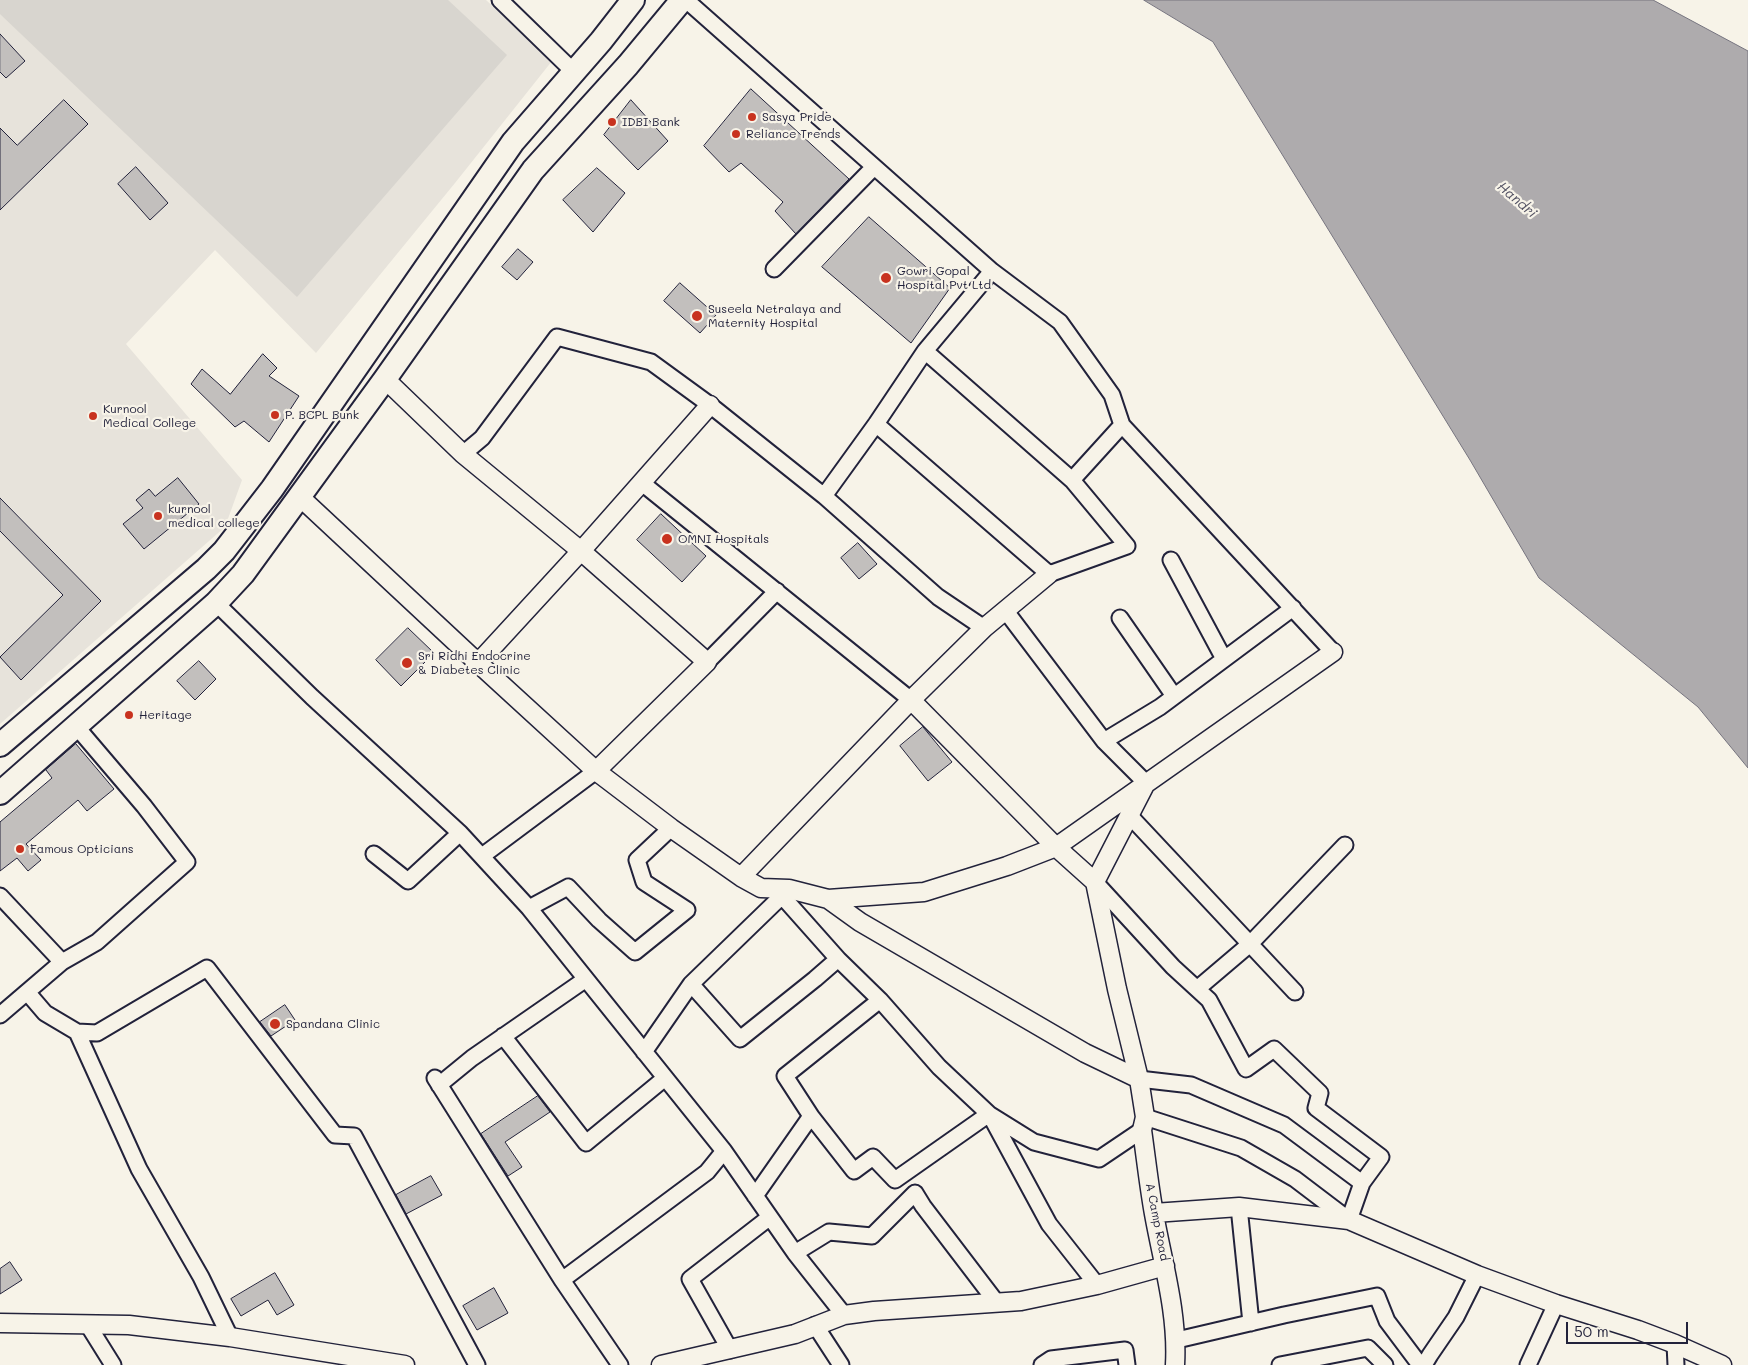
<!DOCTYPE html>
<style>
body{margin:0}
#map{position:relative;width:1748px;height:1365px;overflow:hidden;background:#f7f3e8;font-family:Mali,sans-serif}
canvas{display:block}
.scale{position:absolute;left:1566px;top:1322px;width:122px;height:22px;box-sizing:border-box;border:2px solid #22223b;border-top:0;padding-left:6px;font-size:15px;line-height:18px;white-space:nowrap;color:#22223b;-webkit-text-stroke:4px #f7f3e8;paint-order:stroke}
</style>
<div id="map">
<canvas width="1748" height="1365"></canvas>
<div class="scale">50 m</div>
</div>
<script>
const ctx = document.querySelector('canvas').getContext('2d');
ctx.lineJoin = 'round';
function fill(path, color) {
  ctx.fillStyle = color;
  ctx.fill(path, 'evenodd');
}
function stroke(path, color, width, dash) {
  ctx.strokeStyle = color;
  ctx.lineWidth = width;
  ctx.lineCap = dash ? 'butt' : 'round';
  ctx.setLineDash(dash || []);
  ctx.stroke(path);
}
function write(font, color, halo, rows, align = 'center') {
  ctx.font = font + ' Mali,sans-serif';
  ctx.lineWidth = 4.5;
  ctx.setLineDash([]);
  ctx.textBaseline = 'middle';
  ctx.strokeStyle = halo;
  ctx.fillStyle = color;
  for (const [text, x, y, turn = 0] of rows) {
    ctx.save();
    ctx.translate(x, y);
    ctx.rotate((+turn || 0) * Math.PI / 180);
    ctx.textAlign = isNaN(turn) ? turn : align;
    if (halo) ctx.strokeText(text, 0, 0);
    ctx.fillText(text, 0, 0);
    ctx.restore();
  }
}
fill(new Path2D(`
 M 0,0 L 486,0 L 552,61 L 455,183 L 316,353 L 215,250 L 126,344 L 242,480 L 225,527 L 0,724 Z`), '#e7e3db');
fill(new Path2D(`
 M 0,0 L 448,0 L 507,55 L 297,297 L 0,14 Z`), '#d8d5cf');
const water = new Path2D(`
 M 1144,0 L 1653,0 L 1748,51 L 1748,768 L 1698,707 L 1539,578 L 1470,460 L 1213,42 Z`);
fill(water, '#aeabad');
stroke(water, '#76747f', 1);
const building = new Path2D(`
 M 0,34 L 25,61 L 6,78 L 0,72 Z
 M 751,89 L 849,179 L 796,234 L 775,211 L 783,202 L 741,163 L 729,172 L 704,146 Z
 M 64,100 L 88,124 L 0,210 L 0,128 L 17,145 Z
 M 631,100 L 668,141 L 638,170 L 604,135 Z
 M 136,167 L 168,203 L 150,220 L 118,184 Z
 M 597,168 L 625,193 L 593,232 L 563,200 Z
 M 869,217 L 950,288 L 911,343 L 822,267 Z
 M 518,249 L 533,262 L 517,280 L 502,267 Z
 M 680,283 L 716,315 L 700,333 L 664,301 Z
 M 263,354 L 277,368 L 269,376 L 299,396 L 269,442 L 244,421 L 235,427 L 191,384 L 202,369 L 230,394 Z
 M 178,478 L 199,504 L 144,549 L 123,524 L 143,508 L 136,500 L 149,489 L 155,496 Z
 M 0,498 L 101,601 L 21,680 L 0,657 L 63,595 L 0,531 Z
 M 661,514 L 706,556 L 682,582 L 637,540 Z
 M 858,543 L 877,564 L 859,579 L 841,558 Z
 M 408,628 L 434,653 L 401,686 L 376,660 Z
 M 199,661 L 216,679 L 195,700 L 177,681 Z
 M 923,727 L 952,762 L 928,781 L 900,746 Z
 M 76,744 L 114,789 L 87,811 L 78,800 L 26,844 L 41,860 L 28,871 L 17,858 L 0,871 L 0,822 L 52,778 L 46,770 Z
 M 285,1005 L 295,1020 L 271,1036 L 260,1022 Z
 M 538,1096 L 550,1112 L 505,1142 L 522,1167 L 508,1176 L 481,1134 Z
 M 431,1176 L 442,1195 L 406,1214 L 396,1195 Z
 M 10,1262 L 22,1280 L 0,1294 L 0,1269 Z
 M 275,1273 L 294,1305 L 277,1315 L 268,1300 L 241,1316 L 231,1299 Z
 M 494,1288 L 508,1313 L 477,1330 L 463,1306 Z`);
fill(building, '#c2bfbd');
stroke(building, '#22223b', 1);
const minor = new Path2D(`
 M 500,0 L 574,72
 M 686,0 L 992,271 L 1060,322 L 1112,395 L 1122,425 L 1333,652
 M 774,269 L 874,167
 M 925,351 L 1072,480
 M 876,424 L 1049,574 L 1127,546 L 1072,480 L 1122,425
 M 463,454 L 482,438 L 557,337 L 651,362 L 710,405 L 824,496 L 938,597 L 984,628
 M 642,483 L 911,700
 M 824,496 L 876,424 L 925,351 L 992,271
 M 1171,560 L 1224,659
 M 216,603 L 312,697 L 460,833 L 529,908 L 724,1151 L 795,1253 L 844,1315
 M 1005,610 L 1104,741 L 1146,783
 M 1120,618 L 1174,696
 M 707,662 L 777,591
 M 1104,741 L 1160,707 L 1293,608
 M 1129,815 L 1295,992
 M 374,854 L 408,881 L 460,833
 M 482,856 L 596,771
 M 1095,882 L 1173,967 L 1209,1000 L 1246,1069 L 1274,1049 L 1320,1093 L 1316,1108 L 1381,1157 L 1362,1183 L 1349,1220 L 1295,1179 L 1241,1148 L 1145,1117
 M 0,896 L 62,962 L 97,942 L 187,862 L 144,806 L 75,725
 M 782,896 L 838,959 L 880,1000 L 939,1067 L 989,1114 L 1034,1142 L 1099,1159 L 1142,1130
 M 529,908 L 568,887 L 599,920 L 635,952 L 687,910 L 644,882 L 637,860 L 671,828
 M 691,984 L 740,1039 L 815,979 L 838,959
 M 1197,989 L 1250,944 L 1345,845
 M 27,992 L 45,1013 L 77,1032 L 97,1033 L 207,968 L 335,1135 L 354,1136 L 477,1365
 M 0,1015 L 62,962
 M 77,1032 L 139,1169 L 201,1277 L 230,1337
 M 503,1036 L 586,1143 L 665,1078
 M 644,1052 L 691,984 L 788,890
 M 435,1078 L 562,1280 L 620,1365
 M 1139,1079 L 1191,1085 L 1284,1125 L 1362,1183
 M 439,1085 L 472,1058 L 586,979
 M 990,1115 L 1049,1224 L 1097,1285
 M 811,1116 L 854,1171 L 873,1157 L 895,1180 L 989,1114
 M 755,1196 L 811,1116 L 785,1076 L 880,1000
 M 1239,1207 L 1251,1323
 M 795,1253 L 829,1232 L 872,1236 L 915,1193 L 923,1206 L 997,1303
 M 562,1280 L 707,1172 L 724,1151
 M 88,1325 L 113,1365
 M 815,1325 L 841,1365
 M 1177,1340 L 1284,1315 L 1377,1296 L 1387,1321 L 1420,1365
 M 1675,1344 L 1676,1365
 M 730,1350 L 690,1279 L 770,1217
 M 1042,1365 L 1051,1359 L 1125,1350 L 1127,1365
 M 1280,1365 L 1368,1348 L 1385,1365
 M 1424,1365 L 1430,1355 L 1456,1317 L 1477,1275
 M 1528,1365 L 1556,1304`);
const tertiary = new Path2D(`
 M 385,379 L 463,454 L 581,551 L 707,662 L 596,771
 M 300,497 L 478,663 L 596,771 L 671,828 L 741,877 L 761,888 L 789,889 L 828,899 L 860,922 L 1085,1053 L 1139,1079
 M 478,663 L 581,551 L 710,405
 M 911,700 L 1056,847 L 1095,882
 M 1146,783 L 1095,882 L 1117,989 L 1139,1079 L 1145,1117 L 1142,1130 C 1146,1158 1149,1186 1154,1214 C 1163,1264 1178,1314 1175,1365
 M 741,877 L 911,700 L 984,628 L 1049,574
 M 828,899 L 924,892 L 1007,866 L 1056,847 L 1333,652
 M 1154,1213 L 1239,1207 L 1349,1220 L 1477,1275 L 1556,1304 L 1638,1330 L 1675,1344 L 1722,1365
 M 0,1323 L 129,1325 L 230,1337 L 405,1365
 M 661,1365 L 795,1334 L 844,1315 L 874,1311 L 1021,1301 L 1097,1285 L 1165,1266`);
const primary = new Path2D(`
 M 0,745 L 206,569 L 224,551 L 272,489 L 513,142 L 601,41 L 633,0
 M 0,793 L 216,603 L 243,574 L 385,379 L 533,170 L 628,65 L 682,0`);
stroke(minor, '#22223b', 19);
stroke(tertiary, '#22223b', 21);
stroke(primary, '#22223b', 26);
stroke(minor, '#f7f3e8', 15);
stroke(tertiary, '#f7f3e8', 18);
stroke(primary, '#f7f3e8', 22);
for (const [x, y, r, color] of [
 [752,117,5,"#c8321e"],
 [612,122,5,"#c8321e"],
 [736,134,5,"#c8321e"],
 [886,278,6,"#c8321e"],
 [697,316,6,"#c8321e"],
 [275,415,5,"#c8321e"],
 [93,416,5,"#c8321e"],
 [158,516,5,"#c8321e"],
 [667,539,6,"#c8321e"],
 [407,663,6,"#c8321e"],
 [129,715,5,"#c8321e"],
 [20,849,5,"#c8321e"],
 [275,1024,6,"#c8321e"]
]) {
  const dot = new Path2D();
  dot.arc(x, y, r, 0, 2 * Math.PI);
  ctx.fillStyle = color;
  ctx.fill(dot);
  stroke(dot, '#f7f3e8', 2);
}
write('12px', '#22223b', '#f7f3e8', [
 ["Sasya Pride",762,117],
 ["IDBI Bank",622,122],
 ["Reliance Trends",746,134],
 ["Gowri Gopal",897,271],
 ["Hospital Pvt Ltd",897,285],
 ["Suseela Netralaya and",708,309],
 ["Maternity Hospital",708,323],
 ["Kurnool",103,409],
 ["Medical College",103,423],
 ["P. BCPL Bunk",285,415],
 ["kurnool",168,509],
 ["medical college",168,523],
 ["OMNI Hospitals",678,539],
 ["Sri Ridhi Endocrine",418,656],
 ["& Diabetes Clinic",418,670],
 ["Heritage",139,715],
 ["Famous Opticians",30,849],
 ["Spandana Clinic",286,1024]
], 'left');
write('12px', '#22223b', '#f7f3e8', [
 ["A Camp Road",1157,1222,79]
]);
write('italic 14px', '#535263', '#f7f3e8', [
 ["Handri",1517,200,41]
]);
</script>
